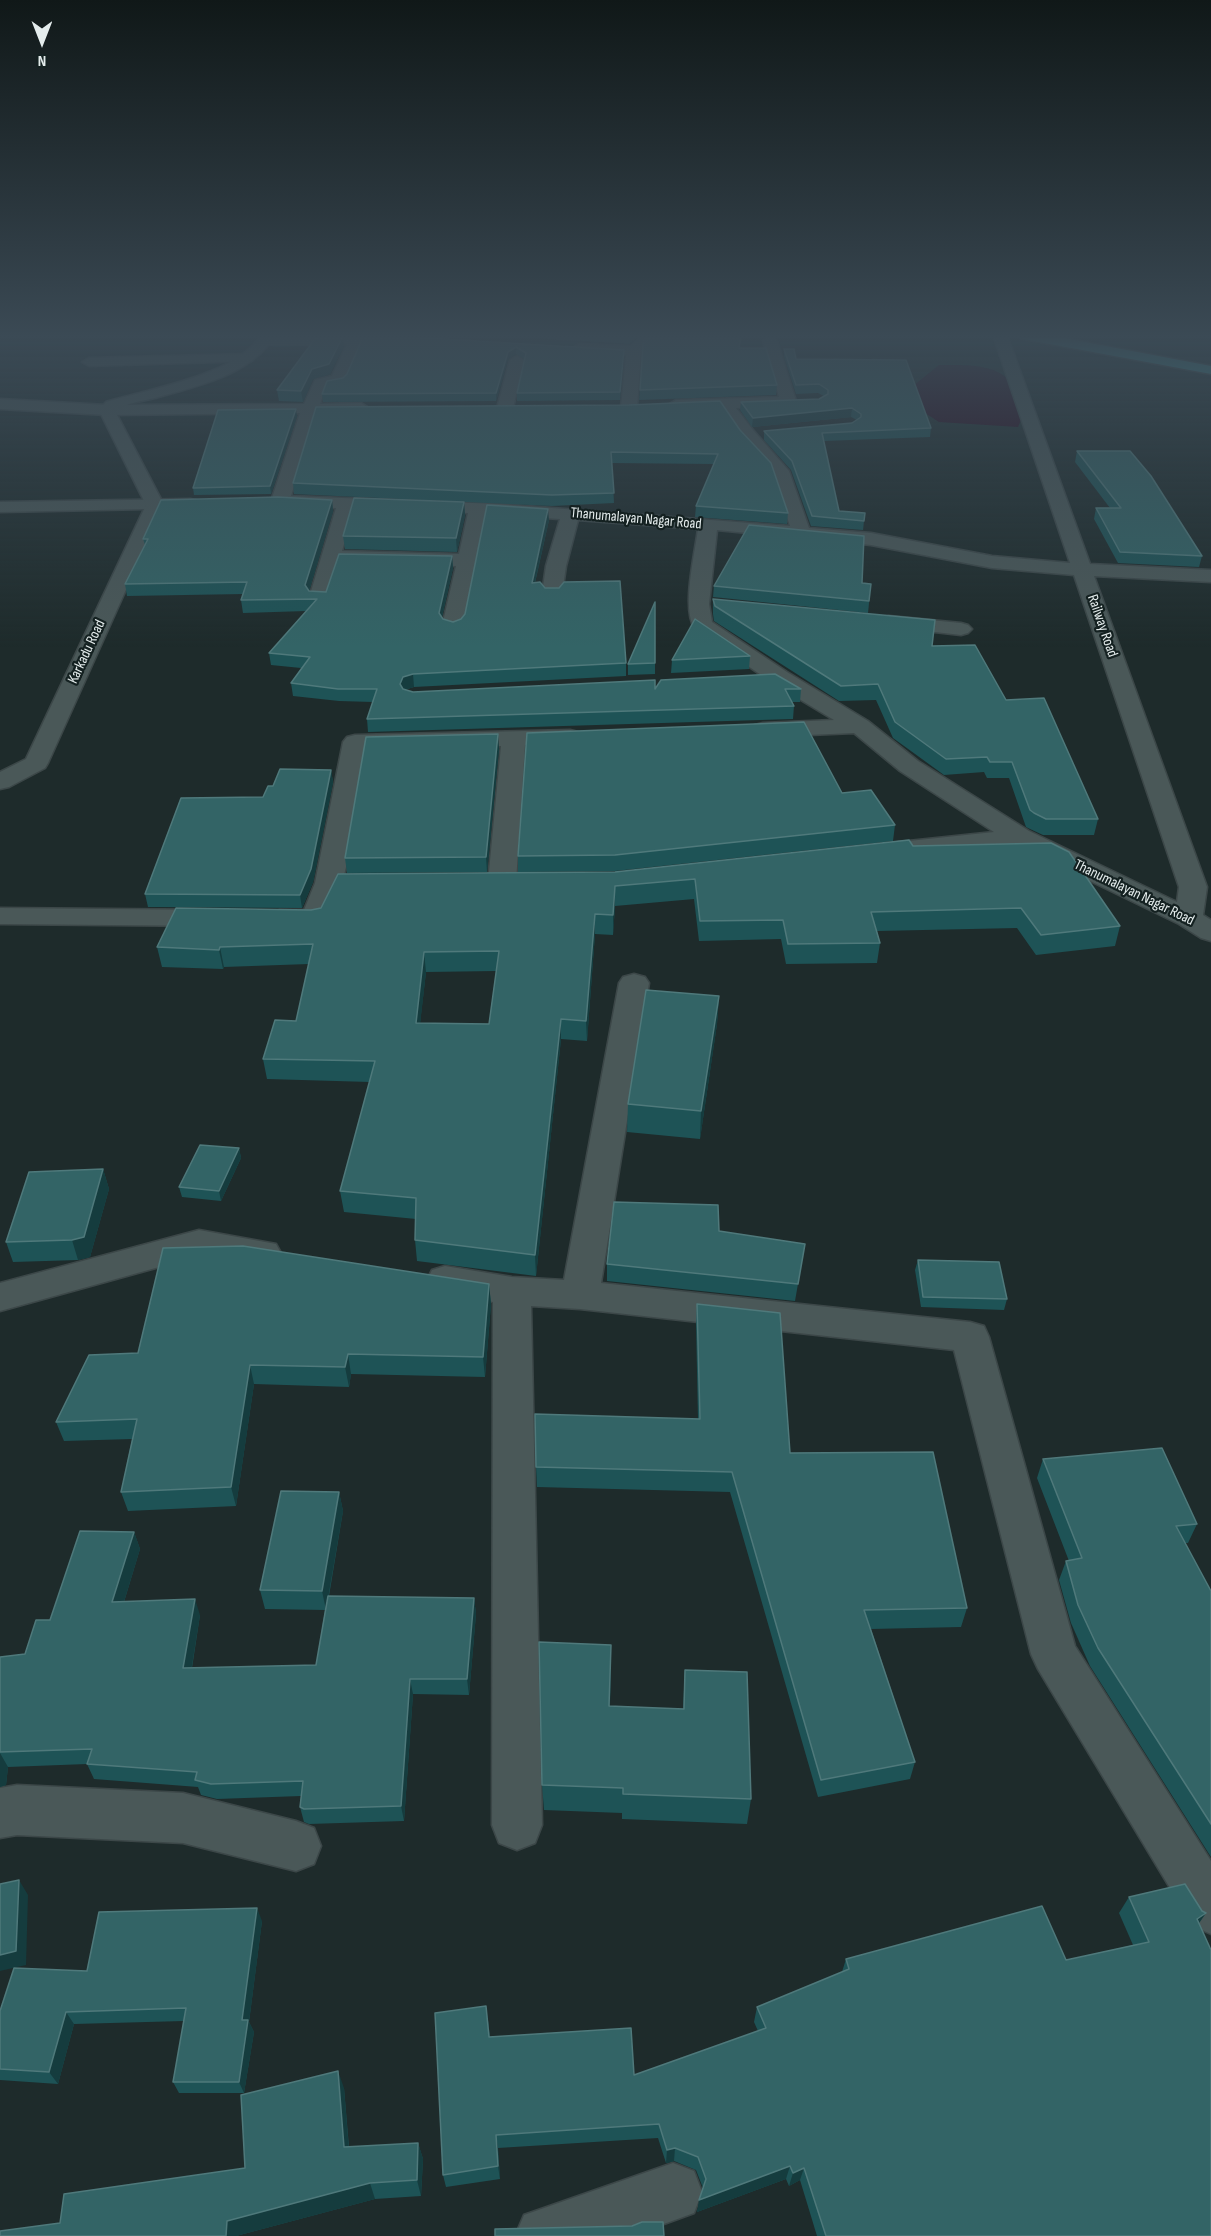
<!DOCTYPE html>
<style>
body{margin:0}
#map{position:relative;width:1211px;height:2236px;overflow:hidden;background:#1e2b2b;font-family:"Sofia Sans Condensed",sans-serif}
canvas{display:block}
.north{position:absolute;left:12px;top:12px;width:60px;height:60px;-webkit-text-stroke:4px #142121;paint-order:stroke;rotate:180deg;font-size:16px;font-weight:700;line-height:24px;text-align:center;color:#e4ecec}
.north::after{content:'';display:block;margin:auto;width:21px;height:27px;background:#e4ecec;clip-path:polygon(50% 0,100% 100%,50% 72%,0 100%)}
</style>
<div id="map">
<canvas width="1211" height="2236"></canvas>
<div class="north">N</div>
</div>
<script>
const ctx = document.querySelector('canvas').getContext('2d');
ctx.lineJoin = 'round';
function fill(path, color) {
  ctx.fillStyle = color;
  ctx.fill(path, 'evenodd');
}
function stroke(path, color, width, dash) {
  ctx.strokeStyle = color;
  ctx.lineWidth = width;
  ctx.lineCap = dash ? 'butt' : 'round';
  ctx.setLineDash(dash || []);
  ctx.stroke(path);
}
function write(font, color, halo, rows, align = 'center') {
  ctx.font = font + ' "Sofia Sans Condensed",sans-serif';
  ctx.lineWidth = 4.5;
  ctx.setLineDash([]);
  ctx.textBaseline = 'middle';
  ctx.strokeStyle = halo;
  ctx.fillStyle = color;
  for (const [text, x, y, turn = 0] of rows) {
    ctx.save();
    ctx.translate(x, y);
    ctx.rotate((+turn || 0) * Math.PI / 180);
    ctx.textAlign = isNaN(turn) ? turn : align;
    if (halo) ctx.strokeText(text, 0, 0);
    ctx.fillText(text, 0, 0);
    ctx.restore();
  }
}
fill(new Path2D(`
 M 939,365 C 965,365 1001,362 1016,389 C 1020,395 1022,404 1025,411 L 1018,427 L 939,422 L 914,406 L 913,386 Z`), '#270017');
const street = new Path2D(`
 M 330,335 L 413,335 L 415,338 L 408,342 L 362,343 L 343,383 L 326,387 L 320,404 L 361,403 L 369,408 L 361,413 L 316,413 L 291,496 L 499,504 L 790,526 L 772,472 L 741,438 L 721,408 L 676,410 L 668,405 L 676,400 L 779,397 L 763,341 L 770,337 L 777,341 L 796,401 L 788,406 L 736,408 L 753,430 L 789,471 L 809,528 L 871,533 L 992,556 L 1070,563 L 993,335 L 1007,335 L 1090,564 L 1211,570 L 1211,582 L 1094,576 L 1207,887 L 1203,915 L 1211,920 L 1211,941 L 1201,938 L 1179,924 L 1016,845 L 899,858 L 890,856 L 886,850 L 890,844 L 899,842 L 994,832 L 900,771 L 854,733 L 763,737 L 755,735 L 751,730 L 755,725 L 763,723 L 834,720 L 771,682 L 695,629 C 681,610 695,553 698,529 L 578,520 L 566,566 L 562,594 L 559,598 L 545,598 L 542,594 L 546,566 L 560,519 L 486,514 L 464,626 L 460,630 L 453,632 L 446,630 L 442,626 L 456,566 L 339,563 L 326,602 L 312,602 L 309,598 L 336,508 L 280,506 L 274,505 L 271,501 L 300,413 L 107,415 L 0,409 L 0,399 L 107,405 L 304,404 L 315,380 L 332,376 L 347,344 L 267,345 L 260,341 L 267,337 ZM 354,509 L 468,513 L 459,554 L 342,551 ZM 717,530 L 871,545 L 992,568 L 1074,575 L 1179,887 L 1177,902 L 1029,831 L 918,761 L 868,721 L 787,672 L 712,622 L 709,604 Z
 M 643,335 L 659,335 L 641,352 L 637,407 L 629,412 L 621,407 L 626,355 L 579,352 L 572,348 L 579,344 L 631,346 Z
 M 247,354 L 252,355 L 254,358 L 252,361 L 89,366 L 82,362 L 89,358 Z
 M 517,356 L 524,360 L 513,408 L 511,411 L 499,411 L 497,408 L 510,360 Z
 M 190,499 L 196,500 L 199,504 L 196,508 L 0,512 L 0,502 Z
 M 889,616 L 961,623 L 968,625 L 972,629 L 968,633 L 961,635 L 882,626 L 878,622 L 882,618 Z
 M 570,730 L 578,732 L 582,737 L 578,742 L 525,745 L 516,882 L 512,888 L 502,890 L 492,888 L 488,882 L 501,746 L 366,749 C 358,797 350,887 324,925 C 307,929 287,928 270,924 L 266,918 L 270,912 L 280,910 L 304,910 L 315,883 L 343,742 L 347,737 L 355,735 Z
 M 0,908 L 216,910 L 226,912 L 230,918 L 226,924 L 216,926 L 0,924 Z
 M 634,974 L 645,977 L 649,983 L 601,1283 L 970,1322 L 984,1326 L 989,1337 L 1075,1646 L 1211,1861 L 1211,1934 L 1193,1926 L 1038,1669 L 1031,1654 L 954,1350 L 580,1309 L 531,1306 L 542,1825 L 535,1843 L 517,1850 L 499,1843 L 492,1825 L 493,1302 L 432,1290 L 427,1280 L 432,1270 L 445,1266 L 512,1277 L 564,1280 L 619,983 L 623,977 Z
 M 199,1230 L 276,1244 L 281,1253 L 276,1262 L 263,1266 L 199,1256 L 0,1311 L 0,1283 Z
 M 17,1785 L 183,1793 L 296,1821 L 314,1828 L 321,1846 L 314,1864 L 296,1871 L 183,1843 L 17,1835 L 0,1838 L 0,1788 Z
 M 673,2163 L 694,2171 L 702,2192 L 694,2213 L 631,2236 L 515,2236 L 524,2215 Z`);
const secondary = new Path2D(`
 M 261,335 L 275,335 C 252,375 197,386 155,398 C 142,401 125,403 115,411 L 164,505 L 48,763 L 45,768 L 9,787 L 0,789 L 0,772 L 26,759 L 146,505 L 99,410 L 106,402 C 149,389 237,375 261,335 Z`);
const highway = new Path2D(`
 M 1016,335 L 1048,335 L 1211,366 L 1211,374 L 1023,339 Z`);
stroke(street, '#3c4748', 3);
stroke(secondary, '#3c4748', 3);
stroke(highway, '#3c4748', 3);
fill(street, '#4a5858');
fill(secondary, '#4a5858');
fill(highway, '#3ca3a8');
fill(new Path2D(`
 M 488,335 L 638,335 L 630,344 Z
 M 652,335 L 742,335 L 740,348 L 777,385 L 776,395 L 639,400 L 640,390 Z
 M 343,336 L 344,345 L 330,374 L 313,379 L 303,402 L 279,401 L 277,390 Z
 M 363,337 L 624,350 L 620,400 L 517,401 L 517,393 L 524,359 L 516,354 L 508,359 L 496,401 L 323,402 L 322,394 L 347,374 Z
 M 784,349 L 796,359 L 931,428 L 930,437 L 824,441 L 839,511 L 864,521 L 863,530 L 811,526 L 791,470 L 764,440 L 764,431 L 852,423 L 857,420 L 851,417 L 752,427 L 740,410 L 741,402 L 819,399 L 824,396 L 818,393 L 796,394 L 784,357 Z
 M 720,401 L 788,513 L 787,524 L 695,517 L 696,506 L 714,464 L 612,463 L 614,503 L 552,506 L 294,494 L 293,483 L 629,405 Z
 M 297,416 L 271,494 L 194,495 L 193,488 Z
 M 1077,451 L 1202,556 L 1199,567 L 1118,563 L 1094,519 L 1096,508 L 1110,508 L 1075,462 Z
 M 332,500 L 333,511 L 309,591 L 326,592 L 452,556 L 453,568 L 442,617 L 443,619 L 453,622 L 461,619 L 549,520 L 535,583 L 545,588 L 626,663 L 626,676 L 414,687 L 404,690 L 413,692 L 655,689 L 801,689 L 800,702 L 792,702 L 794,706 L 793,719 L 368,732 L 367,719 L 373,702 L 339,701 L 293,696 L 291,683 L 301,668 L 271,665 L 269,653 L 306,611 L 243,613 L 241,600 L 243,594 L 127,596 L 125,584 L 145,545 L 143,539 Z
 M 464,502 L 465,515 L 457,552 L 345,549 L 343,536 Z
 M 862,583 L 871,584 L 868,613 L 713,597 L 714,586 Z
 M 713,599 L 932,646 L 1006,700 L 1098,819 L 1094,835 L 1043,835 L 1030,829 L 1026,827 L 1009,778 L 987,778 L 984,772 L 944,775 L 893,738 L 876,700 L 839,701 L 714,621 L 713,614 Z
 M 655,602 L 655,674 L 628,675 L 628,664 Z
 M 750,656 L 749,669 L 671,673 L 672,660 Z
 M 499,748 L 487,872 L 347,873 L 345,858 Z
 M 331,770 L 333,782 L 313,882 L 302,908 L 148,907 L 145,894 L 263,797 L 273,786 Z
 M 842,793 L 895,825 L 893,841 L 615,871 L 518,872 L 518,856 Z
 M 913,846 L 1120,926 L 1115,946 L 1036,955 L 1017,928 L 877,931 L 880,943 L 877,963 L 786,964 L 781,939 L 699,941 L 694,899 L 615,906 L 613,935 L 595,934 L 587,1041 L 561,1039 L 536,1276 L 417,1261 L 415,1240 L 416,1219 L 344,1212 L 340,1191 L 370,1082 L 267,1079 L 263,1059 L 296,1021 L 309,964 L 224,967 L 223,969 L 162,967 L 157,947 L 311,910 L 615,872 ZM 496,971 L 489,1024 L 420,1023 L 426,972 Z
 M 719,996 L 717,1024 L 700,1139 L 627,1132 L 628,1104 Z
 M 239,1148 L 241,1158 L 221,1201 L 182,1197 L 179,1187 Z
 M 103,1169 L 109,1189 L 90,1257 L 78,1260 L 13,1262 L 6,1242 Z
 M 719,1231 L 802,1261 L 795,1301 L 607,1281 L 607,1264 Z
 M 918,1260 L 1007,1299 L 1004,1310 L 921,1307 L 915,1270 Z
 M 489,1284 L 491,1304 L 485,1377 L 351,1374 L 349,1387 L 254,1384 L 236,1506 L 128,1511 L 121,1492 L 132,1439 L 64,1441 L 56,1422 L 138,1353 Z
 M 697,1304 L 790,1453 L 967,1608 L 961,1627 L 871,1629 L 915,1762 L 910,1779 L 818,1797 L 730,1492 L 537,1487 L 536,1467 L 698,1419 L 696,1324 Z
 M 1043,1459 L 1197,1524 L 1188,1543 L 1185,1543 L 1211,1591 L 1211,1857 L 1090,1666 L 1071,1623 L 1059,1580 L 1066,1561 L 1069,1561 L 1037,1478 Z
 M 339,1492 L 343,1511 L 329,1596 L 474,1598 L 476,1614 L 469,1695 L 413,1694 L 404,1821 L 309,1824 L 304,1822 L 300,1807 L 301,1796 L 217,1799 L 201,1795 L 198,1787 L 94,1779 L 87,1764 L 8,1767 L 6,1785 L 0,1787 L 0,1657 L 25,1654 L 50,1620 L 134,1532 L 140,1549 L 124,1602 L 200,1615 L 192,1668 L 316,1665 L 325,1610 L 265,1609 L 260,1590 Z
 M 611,1645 L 610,1706 L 683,1709 L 685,1670 L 751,1799 L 747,1824 L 622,1819 L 622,1813 L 544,1810 L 542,1785 Z
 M 1129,1897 L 1202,1911 L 1206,1913 L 1199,1923 L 1211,2236 L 817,2236 L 800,2180 L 789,2186 L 786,2179 L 697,2212 L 703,2188 L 696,2170 L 674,2161 L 666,2163 L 658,2138 L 498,2148 L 500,2179 L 446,2187 L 443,2175 L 488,2020 L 490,2037 L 634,2075 L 758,2031 L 754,2022 L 757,2007 L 842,1972 L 846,1959 L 1066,1960 L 1133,1945 L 1119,1913 Z
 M 262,1921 L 249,2022 L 254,2032 L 244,2093 L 179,2093 L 173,2082 L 184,2021 L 74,2024 L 58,2084 L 0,2080 L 0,2011 Z
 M 344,2088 L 349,2147 L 418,2143 L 423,2159 L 421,2196 L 375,2199 L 236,2236 L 0,2236 L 60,2223 L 245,2168 Z`), '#1e5356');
fill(new Path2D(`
 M 631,335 L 638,335 L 630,344 L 630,336 Z
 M 343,336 L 344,345 L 330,374 L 313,379 L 303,402 L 301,391 L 312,369 Z
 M 516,347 L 516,354 L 508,359 L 496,401 L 496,393 L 508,352 Z
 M 852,408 L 851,417 L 752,427 L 753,418 Z
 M 296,409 L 297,416 L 271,494 L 270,486 Z
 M 332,500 L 333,511 L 307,597 L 305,585 Z
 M 464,502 L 465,515 L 457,552 L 456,538 Z
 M 548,509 L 549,520 L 532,595 L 532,583 Z
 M 452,556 L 453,568 L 440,625 L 439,613 Z
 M 413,674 L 414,687 L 404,690 L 401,697 L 400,684 L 403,677 Z
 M 498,734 L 499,748 L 487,872 L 486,857 Z
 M 331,770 L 333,782 L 313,882 L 302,908 L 300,895 Z
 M 615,886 L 615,906 L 613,935 L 613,915 Z
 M 595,914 L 595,934 L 587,1041 L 586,1021 Z
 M 220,947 L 224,967 L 223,969 L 219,950 Z
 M 424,952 L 426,972 L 418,1043 L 416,1023 Z
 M 719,996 L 717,1024 L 700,1139 L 701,1111 Z
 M 561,1019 L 561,1039 L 536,1276 L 535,1255 Z
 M 239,1148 L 241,1158 L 221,1201 L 219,1191 Z
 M 103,1169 L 109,1189 L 90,1257 L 78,1260 L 72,1240 Z
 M 489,1284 L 491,1304 L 485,1377 L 483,1357 Z
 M 348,1354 L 351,1374 L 349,1387 L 345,1367 Z
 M 250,1365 L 254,1384 L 236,1506 L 231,1487 Z
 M 339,1492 L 343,1511 L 326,1610 L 322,1591 Z
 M 134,1532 L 140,1549 L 119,1618 L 112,1602 Z
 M 474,1598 L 476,1614 L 469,1695 L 467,1679 Z
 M 195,1599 L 200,1615 L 189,1684 L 183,1668 Z
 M 611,1645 L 611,1672 L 609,1731 L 609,1706 Z
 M 410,1679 L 413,1694 L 404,1821 L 401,1806 Z
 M 0,1753 L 8,1767 L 6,1785 L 0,1787 Z
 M 19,1880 L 28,1895 L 26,1965 L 0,1971 L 0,1955 Z
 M 257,1908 L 262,1921 L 249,2022 L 254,2032 L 244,2093 L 239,2082 L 242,2020 Z
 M 1206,1913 L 1195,1929 L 1197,1919 Z
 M 486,2006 L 488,2020 L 491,2051 L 489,2037 Z
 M 66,2012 L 74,2024 L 58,2084 L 49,2072 Z
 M 338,2071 L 344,2088 L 350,2163 L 344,2147 Z
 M 496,2135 L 498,2148 L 500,2179 L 498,2166 Z
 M 418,2143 L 423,2159 L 421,2196 L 417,2180 Z
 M 675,2148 L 674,2161 L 666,2163 L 667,2150 Z
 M 790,2166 L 786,2179 L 697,2212 L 699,2200 Z
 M 804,2168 L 800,2180 L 789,2186 L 793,2173 Z
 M 370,2183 L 375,2199 L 236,2236 L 226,2236 L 227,2221 Z`), '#153c3e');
const building = new Path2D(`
 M 652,335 L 741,335 L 739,348 L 766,348 L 777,385 L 640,390 L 643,344 Z
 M 317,336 L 343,336 L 329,364 L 312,369 L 301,391 L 277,390 Z
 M 396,336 L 624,350 L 620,392 L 517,393 L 526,353 L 516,347 L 508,352 L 496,393 L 322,394 L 327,381 L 343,378 L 347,374 L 363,337 Z
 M 784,349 L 794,349 L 796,359 L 906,360 L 931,428 L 822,433 L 839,511 L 865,513 L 864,521 L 812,516 L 792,461 L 764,431 L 852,423 L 861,417 L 861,414 L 852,408 L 753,418 L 741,402 L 819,399 L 828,394 L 828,390 L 819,384 L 796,385 Z
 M 720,401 L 740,430 L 771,463 L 788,513 L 696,506 L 718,454 L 611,452 L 614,493 L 552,495 L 293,483 L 316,407 L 629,405 Z
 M 296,409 L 270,486 L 193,488 L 218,410 Z
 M 1077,451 L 1130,451 L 1151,476 L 1202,556 L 1120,552 L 1096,508 L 1121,508 Z
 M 278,497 L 332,500 L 305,585 L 309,591 L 326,592 L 339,554 L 452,556 L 439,613 L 443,619 L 453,622 L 461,619 L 465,614 L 487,505 L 548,509 L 532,583 L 540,582 L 545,588 L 559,588 L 564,582 L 620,581 L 626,663 L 413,674 L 403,677 L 400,684 L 403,689 L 413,692 L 655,680 L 655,689 L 661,680 L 775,674 L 801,689 L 785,689 L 794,706 L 367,719 L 377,689 L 338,689 L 291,683 L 310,657 L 269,653 L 317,599 L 241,600 L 247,582 L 125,584 L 148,539 L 143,539 L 161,500 Z
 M 354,498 L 464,502 L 456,538 L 343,536 Z
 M 749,525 L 864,536 L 862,583 L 871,584 L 869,601 L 714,586 Z
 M 713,599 L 935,620 L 932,646 L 975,645 L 1006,700 L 1044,698 L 1098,819 L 1046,819 L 1034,813 L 1030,810 L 1012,762 L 990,762 L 987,757 L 946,759 L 895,722 L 878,684 L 841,686 L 715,606 Z
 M 655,602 L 655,663 L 628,664 Z
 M 695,619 L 750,656 L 672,660 Z
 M 804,722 L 842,793 L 871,790 L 895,825 L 615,855 L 518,856 L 527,733 Z
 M 498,734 L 486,857 L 345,858 L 366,737 Z
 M 280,769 L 331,770 L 311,869 L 300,895 L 145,894 L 181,798 L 263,797 L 268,786 L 273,786 Z
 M 909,840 L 913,846 L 1051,843 L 1069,852 L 1120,926 L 1041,935 L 1021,908 L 871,912 L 880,943 L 788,944 L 783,920 L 700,921 L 695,879 L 615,886 L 613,915 L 595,914 L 586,1021 L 561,1019 L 535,1255 L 415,1240 L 416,1198 L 340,1191 L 375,1061 L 263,1059 L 275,1020 L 296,1021 L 313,944 L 220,947 L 219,950 L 157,947 L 176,908 L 311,910 L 321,908 L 338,874 L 615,872 ZM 499,951 L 489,1024 L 416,1023 L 424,952 Z
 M 646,990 L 719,996 L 701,1111 L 628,1104 Z
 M 200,1145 L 239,1148 L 219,1191 L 179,1187 Z
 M 103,1169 L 84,1237 L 72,1240 L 6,1242 L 29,1172 Z
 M 614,1202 L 718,1205 L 719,1231 L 805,1244 L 798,1284 L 607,1264 Z
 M 243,1246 L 489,1284 L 483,1357 L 348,1354 L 345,1367 L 250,1365 L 231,1487 L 121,1492 L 137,1419 L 56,1422 L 89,1355 L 138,1353 L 163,1248 Z
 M 918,1260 L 999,1262 L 1007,1299 L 923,1297 Z
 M 697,1304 L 780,1313 L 790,1453 L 933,1452 L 967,1608 L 864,1610 L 915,1762 L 821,1780 L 732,1472 L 536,1467 L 535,1414 L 700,1419 Z
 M 1162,1448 L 1197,1524 L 1176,1526 L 1211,1591 L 1211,1824 L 1098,1648 L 1078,1605 L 1066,1561 L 1082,1558 L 1043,1459 Z
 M 281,1491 L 339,1492 L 322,1591 L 260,1590 Z
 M 80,1531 L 134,1532 L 112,1602 L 195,1599 L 183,1668 L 316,1665 L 328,1596 L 474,1598 L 467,1679 L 410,1679 L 401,1806 L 304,1809 L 300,1807 L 303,1781 L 211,1784 L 195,1780 L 197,1772 L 87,1764 L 92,1749 L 0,1752 L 0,1657 L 25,1654 L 36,1620 L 50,1620 Z
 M 539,1642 L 611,1645 L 609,1706 L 684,1709 L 685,1670 L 747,1672 L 751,1799 L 623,1794 L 623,1788 L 542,1785 Z
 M 19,1880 L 16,1951 L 0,1955 L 0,1884 Z
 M 1185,1884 L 1202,1911 L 1206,1913 L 1197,1919 L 1211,1950 L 1211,2236 L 826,2236 L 804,2168 L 793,2173 L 790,2166 L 699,2200 L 706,2179 L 698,2157 L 675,2148 L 667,2150 L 659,2124 L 496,2135 L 498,2166 L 443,2175 L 435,2013 L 486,2006 L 489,2037 L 631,2028 L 634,2075 L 766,2028 L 757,2007 L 849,1969 L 846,1959 L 1042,1906 L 1066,1960 L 1149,1942 L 1129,1897 Z
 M 257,1908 L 242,2020 L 248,2020 L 239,2082 L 173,2082 L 186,2008 L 66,2012 L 49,2072 L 0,2069 L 0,2011 L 14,1968 L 87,1971 L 99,1912 Z
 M 338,2071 L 344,2147 L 418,2143 L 417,2180 L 370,2183 L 227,2221 L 226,2236 L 0,2236 L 0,2231 L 60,2223 L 64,2194 L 245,2168 L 241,2095 Z
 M 642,2222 L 663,2222 L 664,2236 L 495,2236 L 495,2229 L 632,2226 Z`);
fill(building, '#336466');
stroke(building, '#4f797b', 1.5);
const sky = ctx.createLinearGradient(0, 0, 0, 648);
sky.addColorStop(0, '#101818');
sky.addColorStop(0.52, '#3b4a55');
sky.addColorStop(1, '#3b4a5500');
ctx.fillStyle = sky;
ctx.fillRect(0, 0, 1211, 648);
write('15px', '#e4ecec', '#142121', [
 ["Thanumalayan Nagar Road",636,519,5],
 ["Railway Road",1102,626,71],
 ["Karkadu Road",87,652,-65],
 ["Thanumalayan Nagar Road",1134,893,26]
]);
</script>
